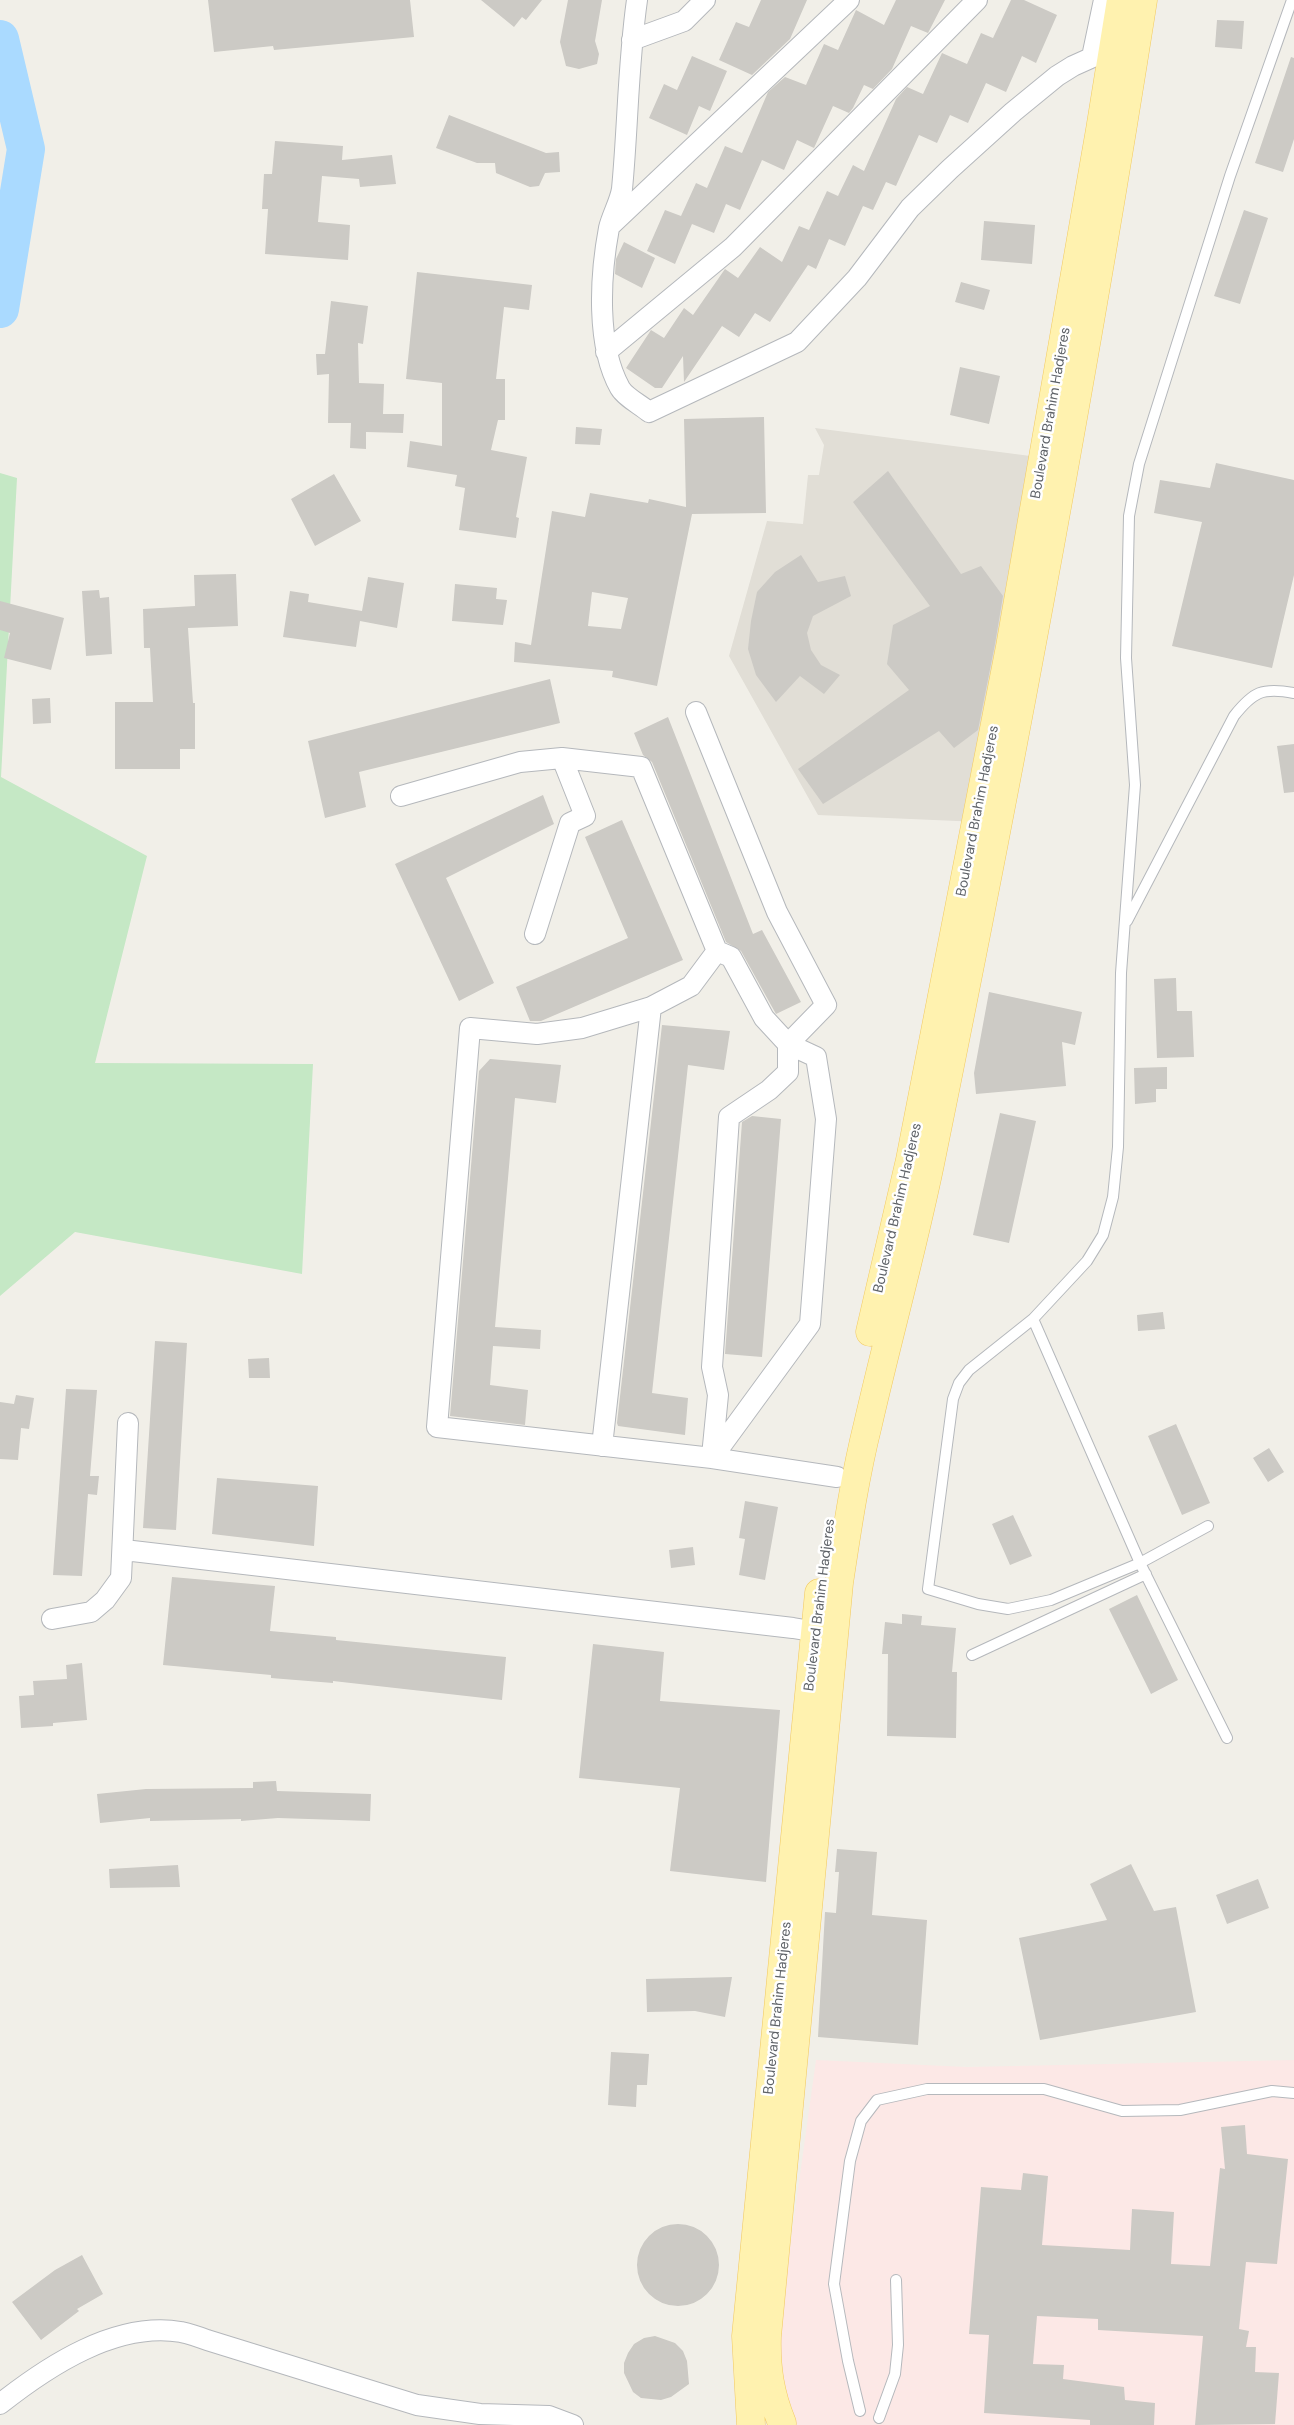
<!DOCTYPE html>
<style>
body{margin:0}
canvas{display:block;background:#f1efe8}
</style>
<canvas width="1294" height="2425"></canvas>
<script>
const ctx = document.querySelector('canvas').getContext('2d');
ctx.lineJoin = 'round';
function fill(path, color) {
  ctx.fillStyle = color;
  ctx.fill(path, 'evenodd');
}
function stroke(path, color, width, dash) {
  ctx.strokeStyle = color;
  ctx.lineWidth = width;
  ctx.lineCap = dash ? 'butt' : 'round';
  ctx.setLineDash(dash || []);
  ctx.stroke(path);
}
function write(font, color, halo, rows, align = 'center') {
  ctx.font = font + ' "DM Sans",sans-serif';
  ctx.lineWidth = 5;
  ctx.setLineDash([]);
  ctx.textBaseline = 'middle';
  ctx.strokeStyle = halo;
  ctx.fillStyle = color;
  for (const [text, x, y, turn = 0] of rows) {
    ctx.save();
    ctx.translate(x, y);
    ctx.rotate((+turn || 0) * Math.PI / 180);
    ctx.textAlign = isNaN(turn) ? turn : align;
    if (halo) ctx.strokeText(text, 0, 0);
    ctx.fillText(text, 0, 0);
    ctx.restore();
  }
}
fill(new Path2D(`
 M 815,428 L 1038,457 L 980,822 L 818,815 L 729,656 L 767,521 L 803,524 L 808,475 L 819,475 L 824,445 Z`), '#e1ded6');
fill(new Path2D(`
 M 816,2060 L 967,2067 L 1294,2060 L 1294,2425 L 791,2425 L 780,2359 L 783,2297 Z`), '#fce8e6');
fill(new Path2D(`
 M 0,473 L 17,478 L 1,777 L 147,856 L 95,1063 L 313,1064 L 302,1274 L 75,1232 L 0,1296 Z`), '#c5e8c5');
stroke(new Path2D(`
 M 0,39 L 26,149 L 0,309`), '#aadaff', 38);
fill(new Path2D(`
 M 208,0 L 410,0 L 414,37 L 274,50 L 273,46 L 214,52 Z
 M 481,0 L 542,0 L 526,20 L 522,17 L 514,27 Z
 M 568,0 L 602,0 L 595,41 L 599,54 L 597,64 L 579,69 L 566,66 L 560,42 Z
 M 761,0 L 807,0 L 790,39 L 752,75 L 719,60 L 736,22 L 749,27 Z
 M 896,0 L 945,0 L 928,33 L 911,26 L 892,69 L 873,89 L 864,85 L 853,108 L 849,113 L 833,106 L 814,148 L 797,140 L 784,170 L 762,160 L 740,210 L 726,204 L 714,233 L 692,224 L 675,264 L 647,251 L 665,210 L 681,216 L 696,183 L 707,188 L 725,146 L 742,153 L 768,92 L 785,77 L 806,85 L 824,44 L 838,50 L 856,10 L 884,25 Z
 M 1011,0 L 1024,0 L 1057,15 L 1036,63 L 1022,56 L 1006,92 L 986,83 L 968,123 L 950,115 L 937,143 L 919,135 L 896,186 L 886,182 L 873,210 L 863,206 L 845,246 L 829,239 L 816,269 L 808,265 L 770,322 L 755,313 L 739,337 L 722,326 L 684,382 L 683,356 L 662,388 L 655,388 L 626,368 L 651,330 L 664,338 L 684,308 L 693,315 L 725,269 L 738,278 L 760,247 L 782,262 L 799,226 L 809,230 L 827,191 L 838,196 L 853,165 L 864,171 L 896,99 L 907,87 L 923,94 L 942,53 L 967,64 L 981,33 L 993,38 Z
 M 1217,20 L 1244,21 L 1242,49 L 1215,47 Z
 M 692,56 L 727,71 L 710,111 L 699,106 L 687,135 L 649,118 L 664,84 L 677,90 Z
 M 1291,57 L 1294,58 L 1294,139 L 1283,172 L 1255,163 Z
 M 449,115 L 546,153 L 559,152 L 560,172 L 545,173 L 539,186 L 530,187 L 496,173 L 495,163 L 477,163 L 436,148 Z
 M 275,141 L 343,146 L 342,160 L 392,155 L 396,184 L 360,187 L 359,179 L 322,176 L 318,222 L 350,225 L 348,260 L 265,254 L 268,209 L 262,209 L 264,174 L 272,174 Z
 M 1244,210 L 1268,218 L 1240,304 L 1214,296 Z
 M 984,221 L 1035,225 L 1032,264 L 981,260 Z
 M 624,242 L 655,258 L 642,288 L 615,274 L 616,259 Z
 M 417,272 L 532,285 L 529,310 L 504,307 L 496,379 L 505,379 L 505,420 L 498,420 L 491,450 L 527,457 L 516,517 L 519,518 L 516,538 L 459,530 L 465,488 L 455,486 L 457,475 L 407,467 L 410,441 L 442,446 L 442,383 L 406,379 Z
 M 961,282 L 990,290 L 984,310 L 955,302 Z
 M 331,301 L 368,306 L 363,344 L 358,343 L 359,383 L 384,384 L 383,414 L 404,414 L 403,433 L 366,432 L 366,449 L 350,448 L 351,423 L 328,423 L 329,374 L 317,375 L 316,354 L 325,354 Z
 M 960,367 L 1000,376 L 989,424 L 950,415 Z
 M 764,417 L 766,513 L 692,514 L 657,686 L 612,677 L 613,671 L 514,662 L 515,642 L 531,645 L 552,511 L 585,517 L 590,493 L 648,503 L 649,499 L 686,507 L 684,419 ZM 592,592 L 628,598 L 621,629 L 588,626 Z
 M 576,427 L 602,429 L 600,445 L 575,444 Z
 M 1216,463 L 1294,480 L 1294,575 L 1272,668 L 1172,646 L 1202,522 L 1154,513 L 1160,480 L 1210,488 Z
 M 888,471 L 961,574 L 981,566 L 1003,596 L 995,644 L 978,730 L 954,748 L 939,731 L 823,804 L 798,769 L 909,690 L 887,664 L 893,625 L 930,606 L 853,502 Z
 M 334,474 L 361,521 L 315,546 L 291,499 Z
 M 801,555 L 818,582 L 845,576 L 851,596 L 813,616 L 807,633 L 811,650 L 821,665 L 840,675 L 824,694 L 800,676 L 776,702 L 756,675 L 748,649 L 751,621 L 757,592 L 775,572 Z
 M 236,574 L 238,626 L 188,628 L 193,703 L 195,703 L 195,749 L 180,749 L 180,769 L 115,769 L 115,702 L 153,702 L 150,648 L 144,648 L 143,609 L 195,606 L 194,575 Z
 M 368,577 L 404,583 L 397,628 L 360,621 L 356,647 L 283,637 L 290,591 L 309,594 L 308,602 L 362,611 Z
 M 455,584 L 497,588 L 496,599 L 507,600 L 503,625 L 452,621 Z
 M 99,590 L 100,598 L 109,597 L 112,654 L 86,656 L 82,591 Z
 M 0,601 L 64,618 L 51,670 L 4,658 L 10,633 L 0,630 Z
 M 550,679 L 560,723 L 359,772 L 366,807 L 325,818 L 308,741 Z
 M 50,698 L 51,723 L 33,724 L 32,699 Z
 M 668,717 L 753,934 L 762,930 L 801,1002 L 776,1014 L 741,951 L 726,942 L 652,762 L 643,755 L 634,733 Z
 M 1294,744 L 1294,792 L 1284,793 L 1277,746 Z
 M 543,795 L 554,824 L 446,878 L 494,983 L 459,1001 L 395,864 Z
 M 622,820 L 683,960 L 541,1021 L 530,1021 L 516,987 L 628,938 L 585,837 Z
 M 1176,978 L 1177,1011 L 1192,1011 L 1194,1057 L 1157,1058 L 1154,979 Z
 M 989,992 L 1082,1012 L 1075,1045 L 1062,1042 L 1066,1086 L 976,1094 L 974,1073 Z
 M 662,1025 L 730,1031 L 724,1070 L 688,1065 L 652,1393 L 688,1398 L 685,1435 L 618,1426 L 617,1423 Z
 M 490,1059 L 561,1065 L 556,1103 L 515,1098 L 495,1327 L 541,1330 L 540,1349 L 493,1346 L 490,1385 L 528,1390 L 525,1425 L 450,1416 L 479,1071 Z
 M 1167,1067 L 1167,1089 L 1156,1089 L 1156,1102 L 1135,1104 L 1134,1068 Z
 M 1000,1113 L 1036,1121 L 1009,1243 L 973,1235 Z
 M 752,1116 L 781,1119 L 762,1357 L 725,1354 L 742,1122 Z
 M 1163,1312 L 1165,1329 L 1138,1331 L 1137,1315 Z
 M 155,1341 L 187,1343 L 176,1530 L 143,1528 Z
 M 269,1358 L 270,1378 L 249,1378 L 248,1359 Z
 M 66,1389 L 97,1390 L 90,1476 L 99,1476 L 97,1495 L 88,1494 L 82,1576 L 53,1575 Z
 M 16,1395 L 34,1398 L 29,1429 L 21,1428 L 18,1460 L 0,1459 L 0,1402 L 14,1404 Z
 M 1176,1424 L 1210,1503 L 1182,1515 L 1148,1436 Z
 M 1269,1448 L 1284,1472 L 1268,1482 L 1253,1458 Z
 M 217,1478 L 318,1486 L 314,1546 L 212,1534 Z
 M 745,1501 L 778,1507 L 765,1580 L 739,1575 L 745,1539 L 739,1538 Z
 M 1013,1515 L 1032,1556 L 1010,1565 L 992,1524 Z
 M 693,1547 L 695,1565 L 671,1568 L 669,1550 Z
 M 172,1577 L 275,1586 L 270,1631 L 336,1637 L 336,1640 L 506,1657 L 502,1700 L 333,1681 L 333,1683 L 271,1678 L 271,1675 L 163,1665 Z
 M 1137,1595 L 1178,1680 L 1151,1694 L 1109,1609 Z
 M 902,1614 L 922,1616 L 921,1625 L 956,1628 L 952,1672 L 957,1672 L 956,1738 L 887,1736 L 888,1654 L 882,1654 L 885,1622 L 902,1624 Z
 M 593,1644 L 664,1652 L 660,1701 L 780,1710 L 766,1882 L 670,1871 L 680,1788 L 579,1778 Z
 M 82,1663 L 87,1720 L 53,1723 L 53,1726 L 21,1728 L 19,1696 L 34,1695 L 33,1681 L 67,1679 L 66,1665 Z
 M 276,1781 L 277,1791 L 371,1794 L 370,1821 L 278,1818 L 241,1821 L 241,1819 L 150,1821 L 150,1818 L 100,1823 L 97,1794 L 146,1789 L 253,1788 L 253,1782 Z
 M 837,1849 L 877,1852 L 872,1915 L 927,1920 L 918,2045 L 818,2037 L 825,1912 L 836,1913 L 839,1872 L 835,1872 Z
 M 1131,1864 L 1154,1911 L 1176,1907 L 1196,2012 L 1040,2040 L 1019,1938 L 1107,1920 L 1090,1884 Z
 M 178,1865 L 180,1887 L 110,1888 L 109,1869 Z
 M 1258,1879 L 1269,1908 L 1227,1924 L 1216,1895 Z
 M 732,1977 L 725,2017 L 695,2011 L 647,2012 L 646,1979 Z
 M 611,2052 L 649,2054 L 647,2085 L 637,2085 L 636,2107 L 608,2105 Z
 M 1245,2125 L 1247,2154 L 1288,2159 L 1277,2264 L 1246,2262 L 1239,2329 L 1249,2331 L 1246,2347 L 1256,2347 L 1255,2372 L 1279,2373 L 1275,2424 L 1195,2425 L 1203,2336 L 1098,2330 L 1098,2319 L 1037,2316 L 1033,2364 L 1064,2365 L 1063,2379 L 1124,2387 L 1125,2400 L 1155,2403 L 1154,2425 L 1090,2425 L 1090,2420 L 984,2413 L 989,2335 L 969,2334 L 981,2187 L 1021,2190 L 1023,2173 L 1048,2176 L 1042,2245 L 1130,2250 L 1132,2209 L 1174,2212 L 1171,2264 L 1210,2266 L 1220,2168 L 1225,2169 L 1221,2127 Z
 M637 2265a41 41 0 1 1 82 0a41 41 0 1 1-82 0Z
 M 82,2255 L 103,2294 L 77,2309 L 79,2311 L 41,2340 L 12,2302 L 55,2270 Z
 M 655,2336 L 675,2343 L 683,2351 L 687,2361 L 689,2384 L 671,2397 L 661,2400 L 641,2398 L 633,2392 L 624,2373 L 624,2363 L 628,2353 L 634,2344 L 644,2338 Z`), '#cccac5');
const lane = new Path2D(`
 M 1127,921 L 1234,716 C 1253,692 1262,687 1294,693
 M 1033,1319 L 1140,1563 L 1227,1738
 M 1208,1526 L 1140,1563 L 1051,1600 L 1008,1609 L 978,1604 L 928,1589 L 953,1399 L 959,1383 L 969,1370 L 1033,1319 L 1087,1261 L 1103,1235 L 1113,1197 L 1118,1147 L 1121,973 L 1135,785 L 1126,658 L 1129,516 L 1139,464 L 1230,176 L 1292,0
 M 972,1655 L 1146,1574
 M 860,2411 L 848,2361 L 834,2284 L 850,2161 L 861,2121 L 877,2100 L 927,2089 L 1044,2089 L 1122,2111 L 1180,2110 L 1272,2091 L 1294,2093
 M 879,2418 L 895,2374 L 898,2345 L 896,2280`);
const street = new Path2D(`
 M 637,0 C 628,63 628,126 622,189 C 620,202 612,215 609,228 C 600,276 596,345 620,388 C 625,397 641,405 649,412 L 797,342 L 857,278 L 910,208 L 950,169 L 1013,112 L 1057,76 L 1073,66 L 1113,48
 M 632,40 L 684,21 L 705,0
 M 1092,57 L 1104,0
 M 612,224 L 849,0
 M 606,352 L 733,247 L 977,0
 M 696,712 L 777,912 L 826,1005 L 788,1044 L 816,1057 L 826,1119 L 810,1324 L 712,1458
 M 401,796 L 520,762 L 562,758 L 641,767 L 717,951 L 691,986 L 651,1007 L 582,1028 L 537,1034 L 470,1028 L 437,1427 L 712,1458 L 837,1477
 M 535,934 L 570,823 L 585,816 L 562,758
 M 602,1446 L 651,1007
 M 712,1456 L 718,1395 L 712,1367 L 729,1117 L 769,1090 L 788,1072 L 788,1044 L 764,1018 L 731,957 L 717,951
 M 124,1550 L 793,1628 L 829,1634
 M 52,1619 L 91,1612 L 105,1600 L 121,1578 L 128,1423
 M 0,2404 C 48,2366 116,2321 181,2332 C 190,2334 199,2337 207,2340 L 417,2405 L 480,2414 L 549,2416 L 573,2425`);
const primary = new Path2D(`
 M 870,1332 L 910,1160 L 1010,647 L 1100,130 L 1121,0
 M 782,2423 C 770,2394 766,2368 767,2336 L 839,1583 C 847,1530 855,1476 868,1424 C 888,1337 912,1251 930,1164 C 1009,777 1082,389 1143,0
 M 751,2425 L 746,2336 L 819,1593`);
stroke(lane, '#b5b8bc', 12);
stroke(street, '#b5b8bc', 22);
stroke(primary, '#f2c960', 29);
stroke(lane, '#fff', 10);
stroke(street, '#fff', 20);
stroke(primary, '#fff2af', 28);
write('14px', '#5f6368', '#fff', [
 ["Boulevard Brahim Hadjeres",1051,413,-80],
 ["Boulevard Brahim Hadjeres",978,811,-79],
 ["Boulevard Brahim Hadjeres",898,1208,-77],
 ["Boulevard Brahim Hadjeres",820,1605,-83],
 ["Boulevard Brahim Hadjeres",778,2008,-84]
]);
</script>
